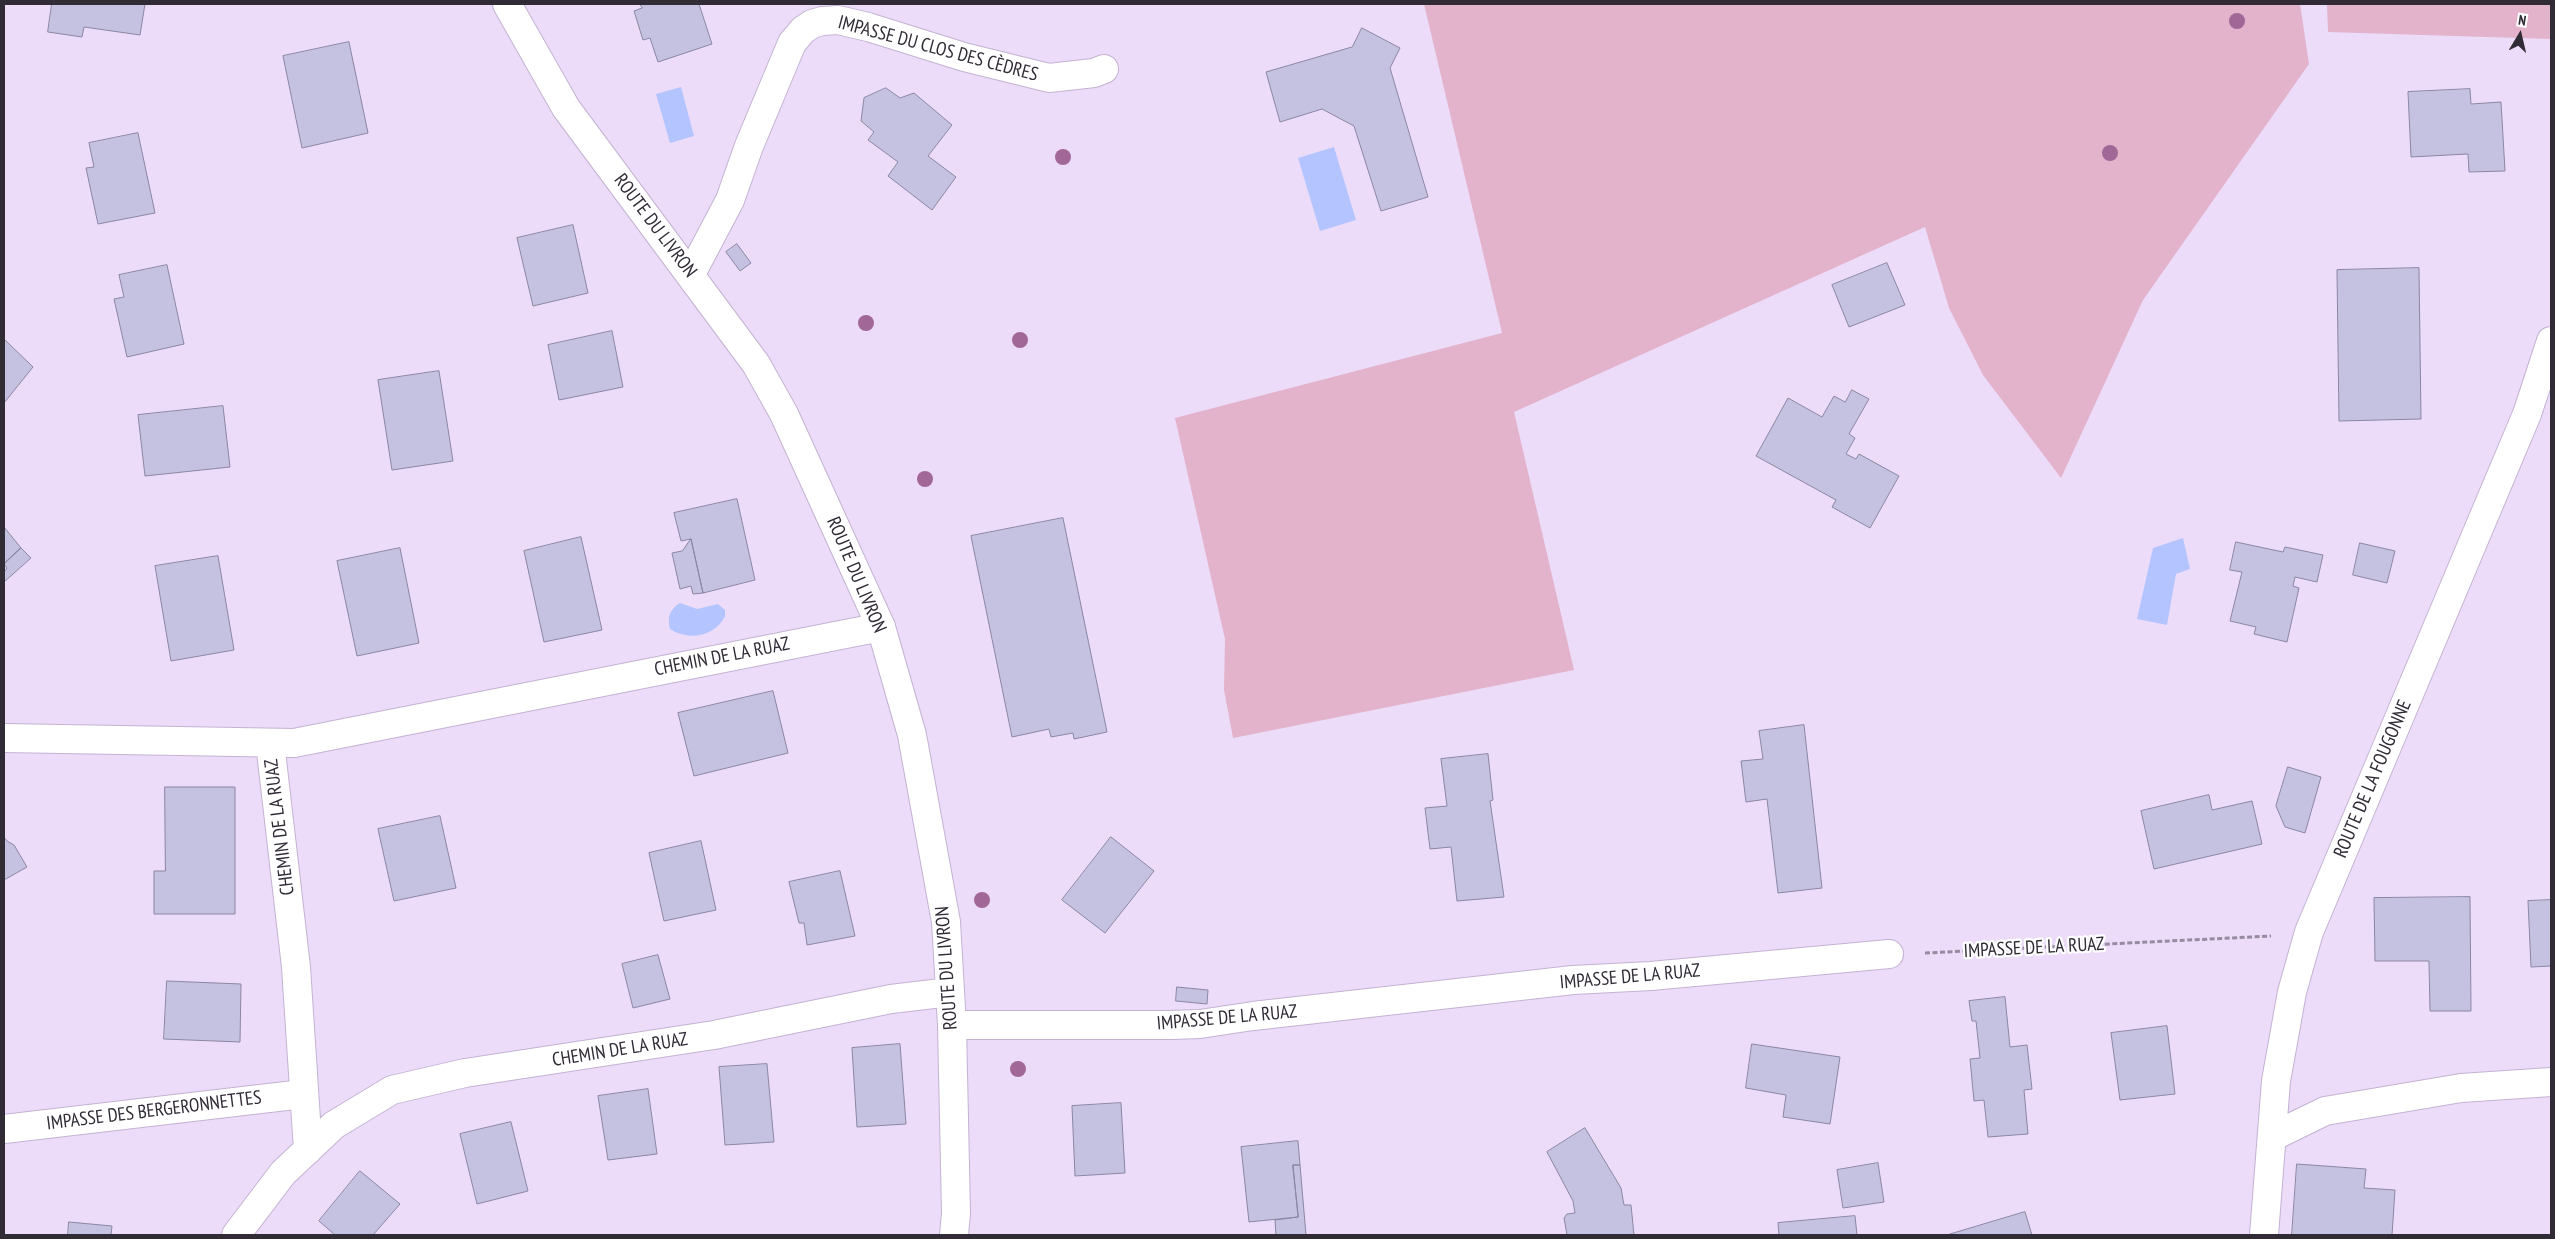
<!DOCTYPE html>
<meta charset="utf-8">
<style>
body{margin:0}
#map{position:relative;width:2555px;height:1239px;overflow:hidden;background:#ecdcfa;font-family:"PT Sans Narrow",sans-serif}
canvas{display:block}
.frame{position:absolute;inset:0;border:5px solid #312b36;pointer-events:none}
.north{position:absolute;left:2495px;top:10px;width:50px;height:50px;-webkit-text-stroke:4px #fff;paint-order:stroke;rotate:9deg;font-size:14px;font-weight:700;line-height:20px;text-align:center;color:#312b36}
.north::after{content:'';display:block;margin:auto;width:18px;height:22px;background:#312b36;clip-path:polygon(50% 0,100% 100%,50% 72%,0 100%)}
</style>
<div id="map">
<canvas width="2555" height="1239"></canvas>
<div class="frame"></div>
<div class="north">N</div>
</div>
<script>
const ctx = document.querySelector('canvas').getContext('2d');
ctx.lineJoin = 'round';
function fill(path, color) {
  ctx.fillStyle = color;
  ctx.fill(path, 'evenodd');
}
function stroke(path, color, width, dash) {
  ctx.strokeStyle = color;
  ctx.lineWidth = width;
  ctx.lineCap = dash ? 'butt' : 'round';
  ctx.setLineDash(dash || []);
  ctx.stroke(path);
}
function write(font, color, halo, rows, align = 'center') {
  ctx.font = font + ' "PT Sans Narrow",sans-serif';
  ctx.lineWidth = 4.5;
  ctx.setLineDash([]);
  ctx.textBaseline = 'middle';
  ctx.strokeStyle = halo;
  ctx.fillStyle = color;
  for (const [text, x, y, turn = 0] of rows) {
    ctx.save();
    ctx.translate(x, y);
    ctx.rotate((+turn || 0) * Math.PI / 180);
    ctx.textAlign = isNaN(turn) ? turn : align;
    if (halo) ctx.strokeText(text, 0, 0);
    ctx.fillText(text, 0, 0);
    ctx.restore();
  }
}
fill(new Path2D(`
 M 1424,4 L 2300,4 L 2309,64 L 2143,300 L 2061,478 L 1983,375 L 1949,308 L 1925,227 L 1514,412 L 1574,670 L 1233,738 L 1224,690 L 1225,639 L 1175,418 L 1502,333 Z
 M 2327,4 L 2551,4 L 2551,39 L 2328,32 Z`), '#e3b2cb');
fill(new Path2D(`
 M 681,87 L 694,136 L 670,143 L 656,94 Z
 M 1334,147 L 1356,220 L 1320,231 L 1298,158 Z
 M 2183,538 L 2190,569 L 2176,574 L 2167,625 L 2137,619 L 2153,548 Z
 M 680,603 L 697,609 L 718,604 L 725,610 L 725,616 C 715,637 688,641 670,629 C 667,617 670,609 680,603 Z`), '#b3c4ff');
const building = new Path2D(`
 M 52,4 L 145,4 L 140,35 L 84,27 L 82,37 L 48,32 Z
 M 640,4 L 699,4 L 712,44 L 658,62 L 650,38 L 643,40 L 634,11 L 642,8 Z
 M 1362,28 L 1400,48 L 1390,68 L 1428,197 L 1381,211 L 1354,126 L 1322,109 L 1280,122 L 1266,72 L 1352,47 Z
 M 349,42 L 368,133 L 302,148 L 283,56 Z
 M 886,88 L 900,98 L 914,93 L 952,125 L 928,156 L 956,177 L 932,210 L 888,176 L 898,162 L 868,140 L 874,132 L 861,121 L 864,98 Z
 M 2470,89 L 2471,104 L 2501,102 L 2505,171 L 2469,172 L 2468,154 L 2411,157 L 2408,92 Z
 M 138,133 L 155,213 L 98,224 L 86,168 L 94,167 L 89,143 Z
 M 573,225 L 588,293 L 533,306 L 517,238 Z
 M 737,244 L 751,263 L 740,271 L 726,252 Z
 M 1887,263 L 1905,305 L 1849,327 L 1832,285 Z
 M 167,265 L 184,344 L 127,357 L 114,299 L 124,297 L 119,275 Z
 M 2419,268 L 2421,419 L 2339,421 L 2337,270 Z
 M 612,331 L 623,387 L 559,400 L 548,345 Z
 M 4,339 L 33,367 L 4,403 Z
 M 439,371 L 453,461 L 392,470 L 378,380 Z
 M 1852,390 L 1869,399 L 1849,434 L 1855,438 L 1846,454 L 1856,459 L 1859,454 L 1899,476 L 1870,528 L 1832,507 L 1836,500 L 1756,456 L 1788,398 L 1822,417 L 1834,396 L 1845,402 Z
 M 223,406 L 230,467 L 145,476 L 138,415 Z
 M 737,499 L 755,580 L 703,593 L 691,539 L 681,541 L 674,513 Z
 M 1063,518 L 1107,732 L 1074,739 L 1073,733 L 1051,737 L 1049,729 L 1012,737 L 971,536 Z
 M 4,527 L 21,548 L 4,564 Z
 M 581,537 L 602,630 L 544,642 L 524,551 Z
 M 691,539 L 703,593 L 693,594 L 691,586 L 680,589 L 672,553 L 682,551 Z
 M 2236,542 L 2283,552 L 2285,547 L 2323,555 L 2317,582 L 2295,577 L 2293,586 L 2299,588 L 2287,642 L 2254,634 L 2256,627 L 2230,621 L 2242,572 L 2230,570 Z
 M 2360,543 L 2395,551 L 2387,583 L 2353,575 Z
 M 21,548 L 31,558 L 4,582 L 4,572 L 7,568 L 4,564 Z
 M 400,548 L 419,643 L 357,656 L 337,561 Z
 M 218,556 L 234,650 L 171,661 L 155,566 Z
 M 773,691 L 788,753 L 694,776 L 678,713 Z
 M 1804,725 L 1822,888 L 1778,893 L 1767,799 L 1746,802 L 1741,761 L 1763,759 L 1759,731 Z
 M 1488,754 L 1493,800 L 1490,801 L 1504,897 L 1457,901 L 1451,847 L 1430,849 L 1425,808 L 1447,806 L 1441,759 Z
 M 2288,767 L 2321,777 L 2305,833 L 2285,827 L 2276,806 Z
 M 165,787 L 235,787 L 235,914 L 154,914 L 154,871 L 165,871 Z
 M 2209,795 L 2212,810 L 2252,801 L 2262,844 L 2154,869 L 2141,811 Z
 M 440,816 L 456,888 L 394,901 L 378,829 Z
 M 4,837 L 7,841 L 14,845 L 27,867 L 4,880 Z
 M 1111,837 L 1154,871 L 1105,933 L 1062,900 Z
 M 701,841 L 716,910 L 664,921 L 649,853 Z
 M 840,871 L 855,936 L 807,945 L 804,923 L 799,923 L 789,882 Z
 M 2470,897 L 2471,1011 L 2430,1011 L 2429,961 L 2375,961 L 2374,898 Z
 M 2551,900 L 2551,966 L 2531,967 L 2528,901 Z
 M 658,955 L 670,999 L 633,1008 L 622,964 Z
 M 167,981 L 241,984 L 240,1042 L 164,1039 Z
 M 1177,987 L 1208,990 L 1207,1004 L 1176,1001 Z
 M 2005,997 L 2010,1047 L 2027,1045 L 2032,1089 L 2024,1090 L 2028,1134 L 1988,1137 L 1984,1100 L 1974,1101 L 1970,1059 L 1980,1058 L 1976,1021 L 1972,1021 L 1969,1001 Z
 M 2167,1026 L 2175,1094 L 2120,1100 L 2111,1033 Z
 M 900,1044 L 906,1124 L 857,1127 L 852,1048 Z
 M 1752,1044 L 1840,1057 L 1830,1124 L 1783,1117 L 1786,1095 L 1746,1088 Z
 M 767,1064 L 774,1142 L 725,1145 L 719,1067 Z
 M 648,1089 L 657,1154 L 608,1160 L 598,1096 Z
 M 1121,1103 L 1125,1173 L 1075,1176 L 1072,1106 Z
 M 511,1122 L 528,1191 L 477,1204 L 460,1134 Z
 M 1585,1128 L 1621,1188 L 1624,1205 L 1631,1205 L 1634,1235 L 1567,1235 L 1564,1218 L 1567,1214 L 1575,1213 L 1573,1201 L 1547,1152 Z
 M 1298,1141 L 1300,1165 L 1293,1165 L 1298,1217 L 1249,1222 L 1241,1147 Z
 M 1878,1163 L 1884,1202 L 1843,1208 L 1837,1170 Z
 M 2297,1164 L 2366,1169 L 2364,1188 L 2395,1190 L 2392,1235 L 2292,1235 Z
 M 1293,1165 L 1300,1165 L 1306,1235 L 1276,1235 L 1275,1220 L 1298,1217 Z
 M 360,1171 L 400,1204 L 373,1235 L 335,1235 L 319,1221 Z
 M 2025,1212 L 2032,1235 L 1947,1235 Z
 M 1855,1216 L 1857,1235 L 1779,1235 L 1778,1223 Z
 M 69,1222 L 112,1226 L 111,1235 L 68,1235 Z`);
fill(building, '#c5c2e1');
stroke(building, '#8a86a3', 1);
const minor = new Path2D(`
 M 691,274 L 730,200 L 749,146 L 792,43 L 803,30 L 812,24 L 822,21 L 838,20 L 868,27 L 964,57 L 1049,78 L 1094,73 L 1104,69
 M 4,738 L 294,743 L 881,627
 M 270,743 L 296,967 L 308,1150
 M 952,1025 L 1171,1025 L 1200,1024 L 1253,1016 L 1573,980 L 1651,976 L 1889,954
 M 4,1129 L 303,1094
 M 2272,1137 L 2325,1111 L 2461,1088 L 2551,1082
 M 236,1235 L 283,1173 L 334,1125 L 392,1090 L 465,1073 L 714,1035 L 891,999 L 950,992
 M 2264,1235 L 2276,1081 L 2292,992 L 2309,932 L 2527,414 L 2551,341`);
const tertiary = new Path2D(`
 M 507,4 L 566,108 L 756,364 L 784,414 L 881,627 L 912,735 L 946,922 L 952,1025 L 956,1213 L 954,1235`);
stroke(minor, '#c3b3d1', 30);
stroke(tertiary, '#c3b3d1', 30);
stroke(new Path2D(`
 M 1925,953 L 2271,936`), '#968ba0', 3, [5, 2.5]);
stroke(minor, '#fff', 28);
stroke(tertiary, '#fff', 28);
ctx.fillStyle = '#a16797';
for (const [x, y] of [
 [2237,21],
 [2110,153],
 [1063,157],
 [866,323],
 [1020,340],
 [925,479],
 [982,900],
 [1018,1069]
]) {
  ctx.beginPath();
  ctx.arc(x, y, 8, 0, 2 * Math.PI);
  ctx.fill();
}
write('19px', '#312b36', '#fff', [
 ["IMPASSE DU CLOS DES CÈDRES",938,49,15],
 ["ROUTE DU LIVRON",655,226,53],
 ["ROUTE DU LIVRON",856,575,67],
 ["CHEMIN DE LA RUAZ",722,657,-11],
 ["ROUTE DE LA FOUGONNE",2373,779,-67],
 ["CHEMIN DE LA RUAZ",280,827,-97],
 ["IMPASSE DE LA RUAZ",2034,948,-3],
 ["ROUTE DU LIVRON",947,968,-94],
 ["IMPASSE DE LA RUAZ",1630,977,-5],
 ["IMPASSE DE LA RUAZ",1227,1018,-5],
 ["CHEMIN DE LA RUAZ",620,1050,-9],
 ["IMPASSE DES BERGERONNETTES",154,1111,-7]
]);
</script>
